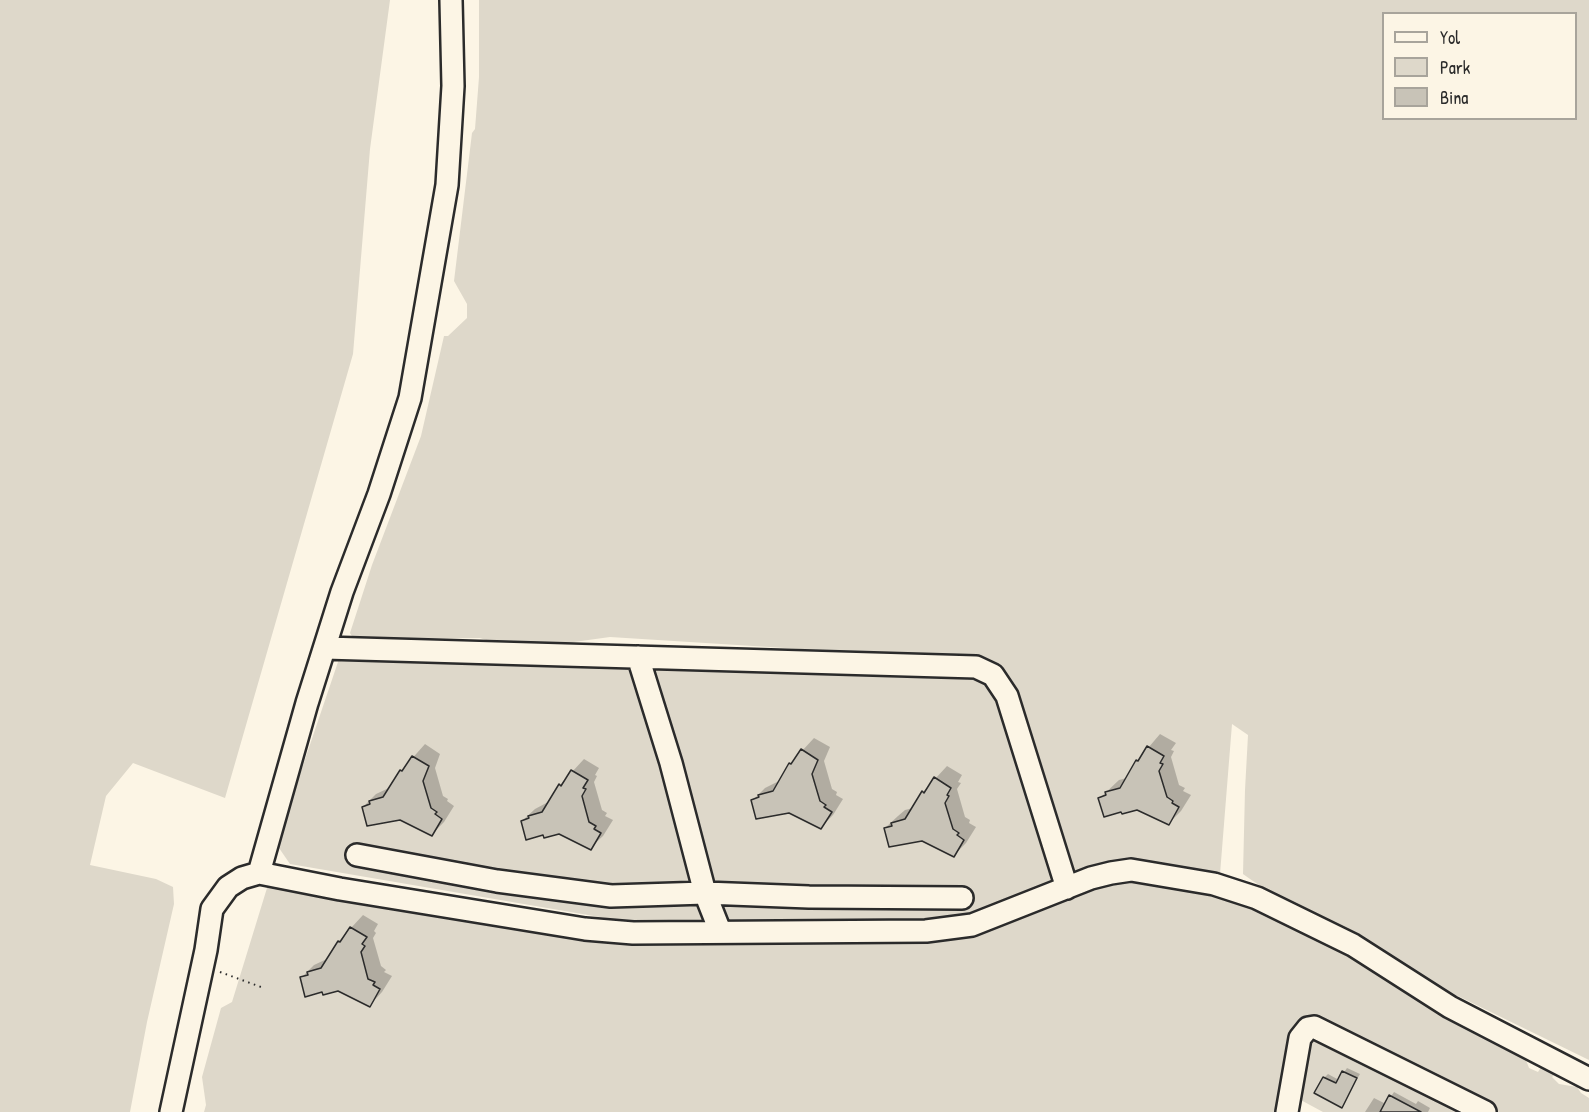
<!DOCTYPE html>
<style>
body{margin:0}
#map{position:relative;width:1589px;height:1112px;overflow:hidden;background:#fcf5e5;font-family:"Patrick Hand",sans-serif}
canvas{display:block}
.legend{position:absolute;left:1382px;top:12px;width:195px;height:108px;box-sizing:border-box;background:#fcf5e5;border:2px solid #a8a49b;margin:0;padding:8px 10px;list-style:none;font-size:18px;color:#2b2b2b}
.legend li{display:flex;align-items:center;gap:12px;height:30px}
.legend b{width:30px;border:2px solid #a8a49b}
</style>
<div id="map">
<canvas width="1589" height="1112"></canvas>
<ul class="legend">
<li><b style="height:8px;background:#fcf5e5"></b>Yol</li>
<li><b style="height:16px;background:#ded8ca"></b>Park</li>
<li><b style="height:16px;background:#c8c3b7"></b>Bina</li>
</ul>
</div>
<script>
const ctx = document.querySelector('canvas').getContext('2d');
ctx.lineJoin = 'round';
function fill(path, color) {
  ctx.fillStyle = color;
  ctx.fill(path, 'evenodd');
}
function stroke(path, color, width, dash) {
  ctx.strokeStyle = color;
  ctx.lineWidth = width;
  ctx.lineCap = dash ? 'butt' : 'round';
  ctx.setLineDash(dash || []);
  ctx.stroke(path);
}
fill(new Path2D(`
 M 0,0 L 390,0 L 370,149 L 353,354 L 225,798 L 133,763 L 106,796 L 90,865 L 156,879 L 173,887 L 174,904 L 147,1022 L 130,1112 L 0,1112 Z
 M 479,0 L 1589,0 L 1589,1060 L 1458,996 C 1425,990 1396,962 1367,944 C 1327,919 1282,903 1243,874 L 1245,790 L 1248,735 L 1232,724 L 1220,874 L 1124,860 L 1071,878 L 1021,717 L 976,660 L 610,637 L 516,650 L 480,638 L 387,639 L 355,641 L 350,633 L 372,565 L 421,436 L 444,336 L 448,336 L 467,318 L 467,304 L 454,281 L 472,133 L 475,129 L 479,77 ZM 1384,14 L 1576,14 L 1576,118 L 1384,118 Z
 M 339,659 L 988,680 L 994,683 L 1055,884 L 954,920 L 623,921 L 290,864 L 279,848 L 279,836 Z
 M 1122,880 L 1152,881 L 1227,896 L 1324,939 L 1471,1031 L 1476,1029 L 1501,1042 L 1498,1046 L 1526,1060 L 1529,1068 L 1538,1072 L 1543,1064 L 1557,1072 L 1552,1077 L 1559,1084 L 1577,1087 L 1581,1093 L 1589,1098 L 1589,1112 L 1499,1112 L 1315,1019 L 1291,1035 L 1276,1112 L 204,1112 L 206,1105 L 202,1077 L 221,1008 L 232,1002 L 267,888 L 275,886 L 485,924 L 587,938 L 905,941 L 1066,893 Z
 M 1315,1034 L 1465,1112 L 1323,1112 L 1297,1098 Z`), '#ded8ca');
fill(new Path2D(`
 M 1160,734 L 1176,743 L 1171,750 L 1174,751 L 1171,757 L 1179,785 L 1185,788 L 1183,791 L 1191,795 L 1181,811 L 1169,823 L 1137,808 L 1100,798 L 1119,780 L 1127,778 L 1137,761 Z
 M 814,738 L 830,747 L 824,761 L 832,789 L 837,792 L 836,795 L 843,799 L 833,815 L 821,827 L 789,811 L 753,800 L 765,788 L 781,780 L 790,764 Z
 M 425,744 L 440,754 L 435,768 L 443,796 L 448,799 L 447,801 L 454,806 L 444,822 L 432,834 L 400,818 L 363,807 L 376,794 L 391,787 L 401,771 Z
 M 584,759 L 599,768 L 595,775 L 597,776 L 594,782 L 602,810 L 607,813 L 605,816 L 613,820 L 603,836 L 590,848 L 559,833 L 544,834 L 522,821 L 535,809 L 550,801 L 560,785 Z
 M 947,766 L 962,775 L 958,782 L 961,783 L 957,789 L 965,817 L 970,820 L 969,823 L 976,827 L 966,843 L 954,855 L 922,839 L 885,828 L 898,816 L 905,810 L 913,808 L 923,792 Z
 M 363,915 L 378,924 L 374,931 L 376,933 L 373,938 L 381,966 L 386,970 L 384,972 L 392,976 L 382,992 L 370,1005 L 338,989 L 301,978 L 314,965 L 329,958 L 339,941 Z
 M 1347,1068 L 1360,1074 L 1341,1106 L 1324,1078 L 1328,1074 L 1339,1080 Z
 M 1394,1092 L 1416,1104 L 1418,1101 L 1430,1108 L 1428,1112 L 1365,1112 L 1374,1098 L 1386,1104 Z`), '#0003');
const building = new Path2D(`
 M 1147,746 L 1164,756 L 1160,763 L 1163,764 L 1159,771 L 1167,797 L 1173,801 L 1172,803 L 1179,807 L 1169,825 L 1137,810 L 1122,814 L 1121,812 L 1104,817 L 1098,798 L 1106,795 L 1105,792 L 1120,788 L 1136,760 L 1138,761 Z
 M 801,749 L 818,760 L 812,774 L 820,801 L 826,805 L 824,807 L 832,812 L 821,829 L 789,813 L 756,819 L 751,800 L 759,797 L 758,795 L 773,791 L 789,763 L 791,764 Z
 M 412,756 L 429,766 L 423,781 L 431,808 L 437,812 L 435,814 L 442,819 L 432,836 L 400,820 L 367,826 L 362,807 L 370,804 L 369,801 L 383,797 L 400,770 L 402,771 Z
 M 571,770 L 588,780 L 583,788 L 586,789 L 582,796 L 589,822 L 596,826 L 594,829 L 601,833 L 591,850 L 559,834 L 544,838 L 543,835 L 526,840 L 521,821 L 529,818 L 528,816 L 542,812 L 559,784 L 561,786 Z
 M 934,777 L 951,788 L 947,795 L 949,796 L 945,803 L 953,829 L 959,833 L 957,835 L 964,840 L 954,857 L 922,841 L 889,847 L 884,828 L 892,826 L 891,823 L 905,819 L 922,791 L 924,793 Z
 M 350,927 L 367,937 L 362,944 L 365,946 L 361,952 L 368,979 L 375,982 L 373,985 L 380,989 L 370,1007 L 338,991 L 323,995 L 322,992 L 305,997 L 300,977 L 308,975 L 307,972 L 321,968 L 338,941 L 340,942 Z
 M 1342,1071 L 1357,1078 L 1342,1108 L 1314,1093 L 1323,1077 L 1336,1083 Z
 M 1389,1095 L 1421,1112 L 1380,1112 Z`);
fill(building, '#c8c3b7');
stroke(building, '#2b2b2b', 1.5);
const minor = new Path2D(`
 M 325,648 L 976,667 L 993,675 L 1007,696 L 1067,888
 M 638,657 L 671,763 L 705,893 L 720,931
 M 357,855 L 497,881 L 611,896 L 705,893 L 809,897 L 962,898
 M 259,873 L 340,889 L 585,929 L 633,933 L 926,931 L 972,925 L 1091,878 L 1111,873 L 1131,870 L 1214,884 L 1257,898 L 1353,945 L 1450,1007 L 1589,1079
 M 171,1112 L 206,950 L 212,909 L 228,887 L 242,878 L 259,873 L 307,703 L 342,592 L 379,494 L 410,398 L 447,185 L 453,86 L 451,0
 M 1287,1112 L 1300,1038 L 1308,1028 L 1314,1027 L 1485,1112`);
stroke(minor, '#2b2b2b', 26);
stroke(new Path2D(`
 M 220,972 L 261,987`), '#2b2b2b', 2, [1.5, 4.5]);
stroke(minor, '#fcf5e5', 21);
</script>
